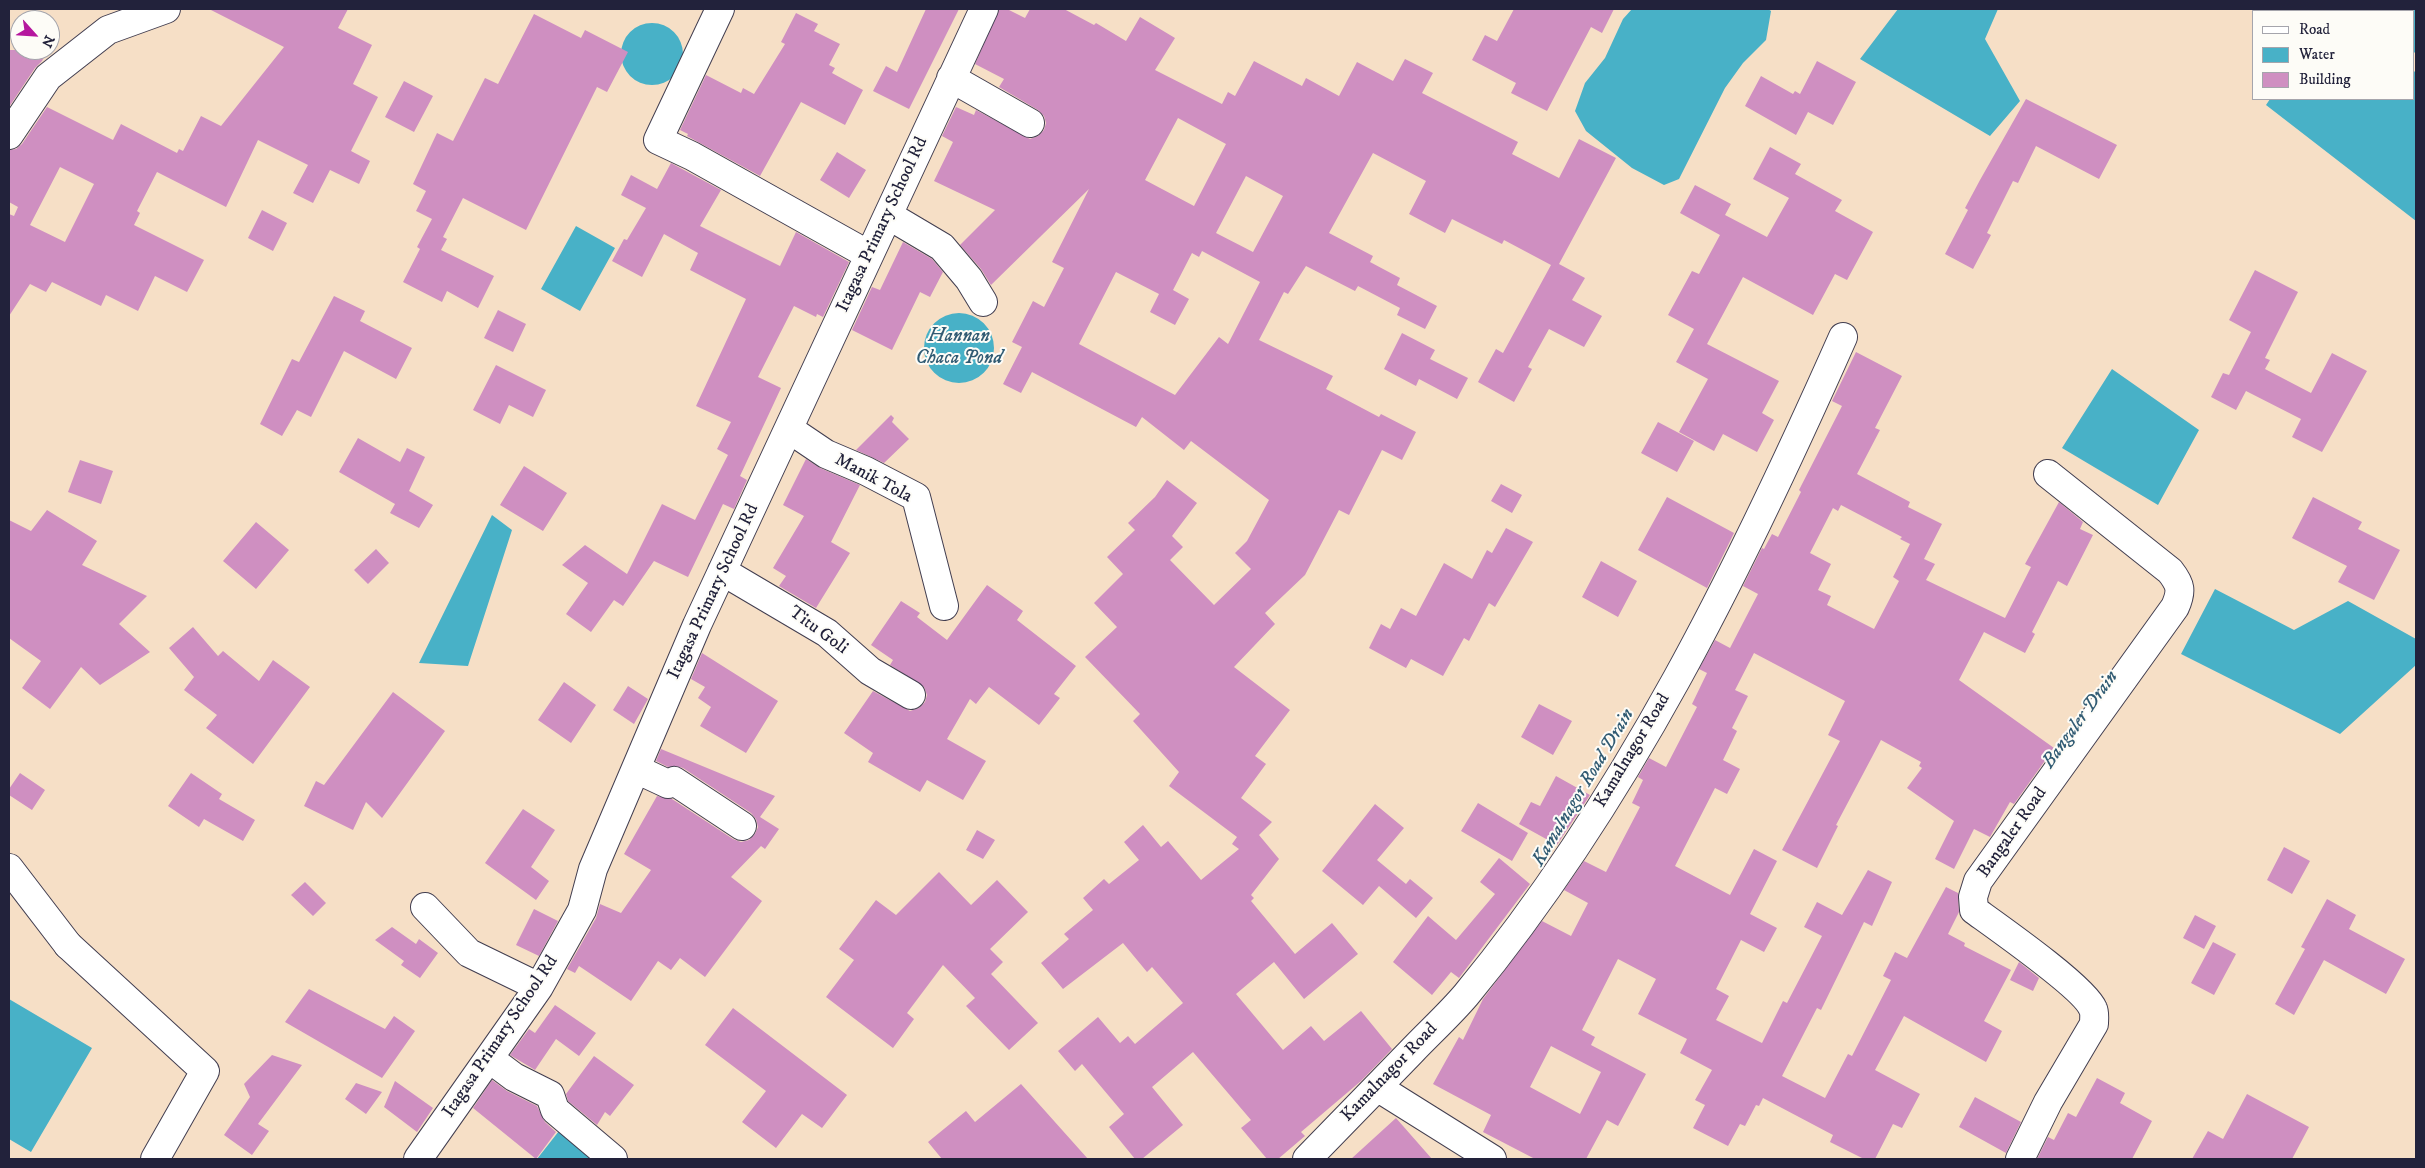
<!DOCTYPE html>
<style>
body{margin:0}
#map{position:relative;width:2425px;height:1168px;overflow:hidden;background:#f6dfc6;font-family:"IM FELL DW Pica",serif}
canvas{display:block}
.frame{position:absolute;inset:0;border:10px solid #22223b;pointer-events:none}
.legend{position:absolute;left:2252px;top:10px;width:162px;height:90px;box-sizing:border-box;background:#fdfcf7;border:1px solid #a5a5ac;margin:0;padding:6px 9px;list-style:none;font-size:15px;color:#22223b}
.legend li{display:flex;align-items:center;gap:10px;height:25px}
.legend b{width:25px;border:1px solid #a5a5ac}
.north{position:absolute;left:10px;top:10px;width:50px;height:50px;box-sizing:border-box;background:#fdfcf7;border:1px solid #a5a5ac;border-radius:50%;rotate:116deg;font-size:14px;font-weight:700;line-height:20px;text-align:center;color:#22223b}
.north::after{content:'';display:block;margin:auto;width:18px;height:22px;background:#b5179e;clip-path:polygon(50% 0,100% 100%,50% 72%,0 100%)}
</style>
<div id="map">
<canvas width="2425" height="1168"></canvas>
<div class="frame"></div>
<ul class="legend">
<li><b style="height:6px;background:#fff"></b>Road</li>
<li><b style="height:14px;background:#48b1c7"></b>Water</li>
<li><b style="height:14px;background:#cf8fc1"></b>Building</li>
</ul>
<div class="north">N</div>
</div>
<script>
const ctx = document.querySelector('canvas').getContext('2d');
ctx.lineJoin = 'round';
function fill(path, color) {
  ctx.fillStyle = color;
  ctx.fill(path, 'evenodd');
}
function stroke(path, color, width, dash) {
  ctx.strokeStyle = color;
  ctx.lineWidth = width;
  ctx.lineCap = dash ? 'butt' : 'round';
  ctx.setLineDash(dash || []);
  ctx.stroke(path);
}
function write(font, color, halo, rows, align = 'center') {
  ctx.font = font + ' "IM FELL DW Pica",serif';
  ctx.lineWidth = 4;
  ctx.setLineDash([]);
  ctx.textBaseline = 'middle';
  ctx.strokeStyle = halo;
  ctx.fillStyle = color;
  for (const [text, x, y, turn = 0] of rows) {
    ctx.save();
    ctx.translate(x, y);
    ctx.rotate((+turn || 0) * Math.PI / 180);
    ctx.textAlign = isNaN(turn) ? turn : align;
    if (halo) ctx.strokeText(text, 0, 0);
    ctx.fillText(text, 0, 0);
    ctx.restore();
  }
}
fill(new Path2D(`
 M 1632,9 L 1768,9 L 1771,11 L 1766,40 L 1743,63 L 1725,88 L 1679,179 L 1664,185 L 1632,168 L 1586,131 L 1575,111 L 1585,83 L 1605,58 L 1623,19 Z
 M 1898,9 L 1998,9 L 1985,39 L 2020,101 L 1990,136 L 1860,59 Z
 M 2364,9 L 2416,9 L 2416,54 L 2414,52 L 2414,11 L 2367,11 Z
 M621 54a31 31 0 1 1 62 0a31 31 0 1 1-62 0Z
 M 2414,71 L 2416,73 L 2416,221 L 2266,105 L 2270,99 L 2414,99 Z
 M 576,226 L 615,248 L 580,311 L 541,289 Z
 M924 348a35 35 0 1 1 70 0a35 35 0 1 1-70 0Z
 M 2112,369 L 2199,430 L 2158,505 L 2062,448 Z
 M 492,515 L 512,530 L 468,666 L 419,663 Z
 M 2215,589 L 2294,630 L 2348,601 L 2416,639 L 2416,665 L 2340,734 L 2181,654 Z
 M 9,999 L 92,1048 L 31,1152 L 9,1139 Z
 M 559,1131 L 597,1159 L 537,1159 Z`), '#48b1c7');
fill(new Path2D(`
 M 209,9 L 348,9 L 338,28 L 372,45 L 353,84 L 378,97 L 351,151 L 370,161 L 359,184 L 330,170 L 313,203 L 293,193 L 308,165 L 258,140 L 226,207 L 157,172 L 137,211 L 140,213 L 134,225 L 204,260 L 187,292 L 155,276 L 138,311 L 106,295 L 101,306 L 52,282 L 46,292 L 30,284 L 9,316 L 9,214 L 14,216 L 18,207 L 9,202 L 9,150 L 16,149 L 22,144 L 47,107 L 113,140 L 121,124 L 177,153 L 179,149 L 183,151 L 201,116 L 221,126 L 284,47 ZM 60,167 L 94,184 L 65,242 L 30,225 Z
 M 926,9 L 959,9 L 909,109 L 873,91 L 886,66 L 897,72 Z
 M 999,9 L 1007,9 L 1025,18 L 1030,9 L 1064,9 L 1094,25 L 1096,23 L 1126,41 L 1140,17 L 1175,38 L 1155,70 L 1222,104 L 1228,92 L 1235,96 L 1254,61 L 1302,86 L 1306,78 L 1339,96 L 1357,62 L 1393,81 L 1405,59 L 1433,73 L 1422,93 L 1518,142 L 1512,154 L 1559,178 L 1579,139 L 1616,158 L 1559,264 L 1585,278 L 1572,300 L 1602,316 L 1584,347 L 1549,329 L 1528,367 L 1532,369 L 1514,402 L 1478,382 L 1496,349 L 1503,353 L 1551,265 L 1504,240 L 1502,244 L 1452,219 L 1445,233 L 1409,214 L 1426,181 L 1373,153 L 1329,233 L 1373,256 L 1370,262 L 1400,278 L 1397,285 L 1437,306 L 1425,329 L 1397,315 L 1400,308 L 1358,286 L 1355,291 L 1306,266 L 1288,294 L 1284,292 L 1259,340 L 1333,376 L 1326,389 L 1379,417 L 1381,414 L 1416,432 L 1402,460 L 1382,450 L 1349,515 L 1339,510 L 1305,575 L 1265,613 L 1275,624 L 1234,667 L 1290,710 L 1255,756 L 1266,764 L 1241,798 L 1272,822 L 1259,835 L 1279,859 L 1251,895 L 1254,898 L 1251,901 L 1295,954 L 1332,923 L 1358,954 L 1304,999 L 1274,962 L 1236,994 L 1283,1050 L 1311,1026 L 1324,1041 L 1361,1011 L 1392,1049 L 1361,1081 L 1301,1132 L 1305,1136 L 1278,1159 L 1267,1159 L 1241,1128 L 1251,1120 L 1193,1052 L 1152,1087 L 1183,1125 L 1142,1159 L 1135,1159 L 1109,1127 L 1124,1114 L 1082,1064 L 1075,1071 L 1058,1051 L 1098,1017 L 1120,1043 L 1128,1036 L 1135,1044 L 1183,1003 L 1152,967 L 1147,972 L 1123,943 L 1063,989 L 1041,963 L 1069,939 L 1064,934 L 1093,910 L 1083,898 L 1104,879 L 1109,884 L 1139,860 L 1124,842 L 1143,825 L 1161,847 L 1168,841 L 1201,880 L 1239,849 L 1232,844 L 1237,837 L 1169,786 L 1179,772 L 1133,721 L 1140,714 L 1085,657 L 1117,627 L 1094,603 L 1123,574 L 1107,557 L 1135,530 L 1128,523 L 1155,497 L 1167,480 L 1197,503 L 1172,536 L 1183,547 L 1170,560 L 1214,605 L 1251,569 L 1235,553 L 1247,541 L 1269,500 L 1191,441 L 1184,450 L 1142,417 L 1136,427 L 1032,372 L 1021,393 L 1003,384 L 1022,347 L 1012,342 L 1033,301 L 1044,307 L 1064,268 L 1052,262 L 1089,189 L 991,285 L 981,269 L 960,245 L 995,210 L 934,181 L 953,142 L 942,136 L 956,107 L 974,115 L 976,110 L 1030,139 L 1038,136 L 1044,130 L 1046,123 L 1044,116 L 1038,110 L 999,87 L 1004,79 L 975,64 ZM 1178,118 L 1226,144 L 1194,206 L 1145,180 ZM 1246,176 L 1283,196 L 1253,252 L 1216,233 ZM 1202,251 L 1260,282 L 1228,344 L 1219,337 L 1175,395 L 1079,344 L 1116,272 L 1159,294 L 1150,312 L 1175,325 L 1189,299 L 1173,290 L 1192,253 L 1199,257 Z
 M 1514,9 L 1614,9 L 1602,33 L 1591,27 L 1547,111 L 1511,93 L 1516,83 L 1472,60 L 1485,35 L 1497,41 Z
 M 796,13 L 818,24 L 814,31 L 840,44 L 829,65 L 835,68 L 832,73 L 863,90 L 845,125 L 801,102 L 760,176 L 687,136 L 688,134 L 680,130 L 706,75 L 741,93 L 743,88 L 754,94 L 785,44 L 781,42 Z
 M 534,14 L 581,38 L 585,30 L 628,52 L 607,92 L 597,87 L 526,230 L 463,198 L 443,237 L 447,239 L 441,250 L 494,276 L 478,308 L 447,291 L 442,302 L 403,282 L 420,249 L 417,247 L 432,219 L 416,211 L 426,191 L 413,184 L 437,133 L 453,141 L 485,78 L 498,84 Z
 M 9,50 L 48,50 L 42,61 L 35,68 L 9,107 Z
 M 1817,61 L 1856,82 L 1833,125 L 1808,112 L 1796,135 L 1745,106 L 1761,76 L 1793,94 L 1795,91 L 1800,94 Z
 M 404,81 L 433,96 L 414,132 L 385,117 Z
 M 2026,99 L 2117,145 L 2099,179 L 2036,146 L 2018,183 L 2013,181 L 1987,233 L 1991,235 L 1973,269 L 1945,254 L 1968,210 L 1965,208 L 1980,180 Z
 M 1770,147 L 1801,164 L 1795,174 L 1842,200 L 1835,211 L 1873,232 L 1847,280 L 1835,274 L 1813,315 L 1743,277 L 1707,344 L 1779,381 L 1762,413 L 1774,420 L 1757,452 L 1723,434 L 1714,451 L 1679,432 L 1708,379 L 1676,362 L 1694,329 L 1668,315 L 1692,271 L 1699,274 L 1720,235 L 1680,213 L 1695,185 L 1731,204 L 1725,215 L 1767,237 L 1789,198 L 1753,179 Z
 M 837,152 L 866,170 L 849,198 L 820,180 Z
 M 671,163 L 721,190 L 700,226 L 780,266 L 796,232 L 849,262 L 823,317 L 817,314 L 816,317 L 794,306 L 758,377 L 781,388 L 740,476 L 747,480 L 734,509 L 723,504 L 688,577 L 654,561 L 623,606 L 614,600 L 591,632 L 566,614 L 588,583 L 562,565 L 585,545 L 627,574 L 662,504 L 695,520 L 728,455 L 717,449 L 731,422 L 696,406 L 746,299 L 690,270 L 698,253 L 664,234 L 642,277 L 612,261 L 624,239 L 627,240 L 646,208 L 621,195 L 631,175 L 657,189 Z
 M 262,210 L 287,223 L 273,251 L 248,238 Z
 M 903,242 L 932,259 L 943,272 L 930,297 L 920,292 L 892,350 L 852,330 L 872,287 L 880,290 Z
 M 2255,270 L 2298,292 L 2265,358 L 2270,360 L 2265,369 L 2311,393 L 2332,353 L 2367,371 L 2322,452 L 2292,437 L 2301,419 L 2246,391 L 2236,410 L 2211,397 L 2223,373 L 2229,375 L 2251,332 L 2229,320 Z
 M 334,296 L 365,311 L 360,321 L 412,348 L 396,379 L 344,351 L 311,417 L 297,410 L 282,436 L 260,424 L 292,359 L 299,362 Z
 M 498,310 L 526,324 L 513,352 L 484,338 Z
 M 1402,333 L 1435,350 L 1430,359 L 1468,378 L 1457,399 L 1419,379 L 1416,386 L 1384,369 Z
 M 1856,352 L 1902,376 L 1875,428 L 1880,430 L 1857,474 L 1910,502 L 1908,507 L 1942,524 L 1924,559 L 1935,564 L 1926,580 L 2005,618 L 2031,567 L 2025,564 L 2059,502 L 2083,522 L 2080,529 L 2093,535 L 2067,586 L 2058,581 L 2032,632 L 2035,634 L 2025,653 L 1984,632 L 1959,680 L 2054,748 L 2014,804 L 2010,802 L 1990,837 L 1974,829 L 1954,869 L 1935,859 L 1954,821 L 1907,788 L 1922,768 L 1919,766 L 1921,762 L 1881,740 L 1836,825 L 1838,826 L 1817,868 L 1782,850 L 1840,741 L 1828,735 L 1845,701 L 1754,653 L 1735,690 L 1748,696 L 1732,728 L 1737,731 L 1723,760 L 1740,769 L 1727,794 L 1715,788 L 1675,866 L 1730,895 L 1754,849 L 1777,861 L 1750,914 L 1777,928 L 1764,952 L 1741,940 L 1716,989 L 1729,996 L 1716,1020 L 1762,1043 L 1783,1001 L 1787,1003 L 1822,936 L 1804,927 L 1817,902 L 1842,915 L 1868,870 L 1892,882 L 1872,926 L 1864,922 L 1821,1010 L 1817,1008 L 1782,1076 L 1825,1098 L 1848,1054 L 1852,1056 L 1891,980 L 1883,976 L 1895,952 L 1907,958 L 1946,887 L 1958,893 L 1959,912 L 1948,934 L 1965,943 L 1964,946 L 2011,970 L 1984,1021 L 2002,1031 L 1986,1062 L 1904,1016 L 1875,1070 L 1920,1094 L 1902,1128 L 1893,1124 L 1875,1159 L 1864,1159 L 1830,1142 L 1833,1135 L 1763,1098 L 1759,1106 L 1756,1105 L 1745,1126 L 1740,1124 L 1728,1146 L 1693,1128 L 1705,1105 L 1695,1100 L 1712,1070 L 1680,1053 L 1687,1039 L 1638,1014 L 1656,979 L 1618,959 L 1582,1030 L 1595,1037 L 1591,1045 L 1646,1074 L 1618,1126 L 1607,1120 L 1586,1159 L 1535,1159 L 1483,1132 L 1491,1115 L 1433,1084 L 1459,1037 L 1463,1040 L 1483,999 L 1542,921 L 1571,936 L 1588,903 L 1564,890 L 1584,861 L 1606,872 L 1640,807 L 1632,803 L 1643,780 L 1638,777 L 1649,758 L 1666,767 L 1697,707 L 1692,704 L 1707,673 L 1699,669 L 1715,640 L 1730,648 L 1758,594 L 1743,586 L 1762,548 L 1764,549 L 1772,534 L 1778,537 L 1801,492 L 1799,490 L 1842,406 L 1832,401 ZM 1841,505 L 1902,537 L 1900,539 L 1910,544 L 1893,577 L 1899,581 L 1874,629 L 1827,605 L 1831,596 L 1818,590 L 1831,564 L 1810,553 L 1833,508 L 1838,511 ZM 1551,1046 L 1601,1072 L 1580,1114 L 1530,1087 Z
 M 496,365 L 546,390 L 533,417 L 509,405 L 500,424 L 473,410 Z
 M 891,415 L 894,418 L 892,422 L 909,439 L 884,463 L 856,450 Z
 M 1658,422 L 1694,441 L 1677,472 L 1641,453 Z
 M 358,438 L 400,462 L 407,448 L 425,457 L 409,491 L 433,505 L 419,528 L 390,513 L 395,504 L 339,472 Z
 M 806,459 L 820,468 L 860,485 L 831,542 L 850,553 L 816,608 L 779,586 L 786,576 L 773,568 L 804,516 L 783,505 Z
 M 80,460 L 113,471 L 101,504 L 68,492 Z
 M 524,466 L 567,493 L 543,531 L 500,505 Z
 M 1501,484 L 1522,495 L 1512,513 L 1491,501 Z
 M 1667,497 L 1734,533 L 1707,588 L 1638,550 Z
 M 2313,497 L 2362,522 L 2358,529 L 2400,550 L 2374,600 L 2338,582 L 2347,566 L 2292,538 Z
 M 47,510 L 97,541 L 82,565 L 147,596 L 119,624 L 150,652 L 100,685 L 81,667 L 50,709 L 22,688 L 41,661 L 9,638 L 9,520 L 31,531 Z
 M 256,522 L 289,550 L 256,589 L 223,561 Z
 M 1506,528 L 1533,542 L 1495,607 L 1489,603 L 1469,641 L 1464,638 L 1443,676 L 1411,659 L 1406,668 L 1369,648 L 1381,624 L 1390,629 L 1401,608 L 1416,616 L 1444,563 L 1472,579 L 1487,550 L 1492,553 Z
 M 376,549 L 389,563 L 368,584 L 354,570 Z
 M 1601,561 L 1637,581 L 1618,617 L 1582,597 Z
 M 987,585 L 1023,611 L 1017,620 L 1076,666 L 1054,694 L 1060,698 L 1039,725 L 989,687 L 976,704 L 970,699 L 947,739 L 986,761 L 963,800 L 927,780 L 920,792 L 868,762 L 873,753 L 844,733 L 873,691 L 910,711 L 919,708 L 925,702 L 927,695 L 924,687 L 890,665 L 893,660 L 871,645 L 901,601 L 920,613 L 917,617 L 947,640 Z
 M 193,627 L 218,656 L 223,651 L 259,681 L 273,660 L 310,687 L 253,764 L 206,728 L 217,715 L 184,690 L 194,677 L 169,648 Z
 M 702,653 L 778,701 L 746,753 L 700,726 L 711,707 L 698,698 L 705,687 L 691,679 Z
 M 564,682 L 596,705 L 571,743 L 538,720 Z
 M 628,686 L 648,699 L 634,724 L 613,710 Z
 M 393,692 L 445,731 L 382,818 L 366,802 L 353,830 L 304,806 L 316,781 L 324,785 Z
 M 1539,704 L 1572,721 L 1553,755 L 1521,737 Z
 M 661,749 L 775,796 L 760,817 L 779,829 L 765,849 L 761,846 L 731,877 L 762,901 L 705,977 L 680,958 L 671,970 L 658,961 L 631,1001 L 579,966 L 575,973 L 567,969 L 596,918 L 600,904 L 621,913 L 651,870 L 624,854 L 657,796 L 672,799 L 733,839 L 741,842 L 749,840 L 755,834 L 758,827 L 756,819 L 751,813 L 683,768 L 675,766 L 668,767 L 656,761 Z
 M 20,773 L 45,790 L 32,810 L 9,795 L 9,789 Z
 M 191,773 L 222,794 L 219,799 L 255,820 L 243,841 L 204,819 L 199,827 L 168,806 Z
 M 1556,776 L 1590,795 L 1557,845 L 1519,824 L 1531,802 L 1540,806 Z
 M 1478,803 L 1528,833 L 1512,861 L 1461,831 Z
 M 1375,804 L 1404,828 L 1377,860 L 1406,884 L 1410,879 L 1433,898 L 1416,918 L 1379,886 L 1363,905 L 1322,871 Z
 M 523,809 L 555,830 L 531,867 L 549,881 L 536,900 L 485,863 Z
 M 977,830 L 995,840 L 983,859 L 966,850 Z
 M 2284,847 L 2310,861 L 2292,894 L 2267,880 Z
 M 1499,858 L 1530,884 L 1459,978 L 1451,972 L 1432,995 L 1393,962 L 1428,916 L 1456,940 L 1495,894 L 1480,882 Z
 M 939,872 L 971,905 L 997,880 L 1028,912 L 990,949 L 1003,962 L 991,974 L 1038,1023 L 1009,1050 L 966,1006 L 975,998 L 943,965 L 907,1013 L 914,1019 L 893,1048 L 826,997 L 854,960 L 839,949 L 876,900 L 896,915 Z
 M 305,882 L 326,903 L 313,916 L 291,895 Z
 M 2327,899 L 2356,915 L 2349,929 L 2405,959 L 2386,994 L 2324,960 L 2294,1015 L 2275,1004 L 2305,949 L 2301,947 Z
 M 534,909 L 558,921 L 539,956 L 516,945 Z
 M 2195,915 L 2216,926 L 2204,949 L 2183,938 Z
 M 392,927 L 416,944 L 419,939 L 438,953 L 420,978 L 401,965 L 404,961 L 375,940 Z
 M 2213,942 L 2236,954 L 2214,995 L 2191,983 Z
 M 2019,962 L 2039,978 L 2033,991 L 2010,980 Z
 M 309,989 L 385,1029 L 394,1016 L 415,1031 L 382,1078 L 285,1022 Z
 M 555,1005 L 596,1033 L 579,1056 L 556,1039 L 535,1070 L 510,1055 L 529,1029 L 535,1033 Z
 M 733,1008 L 847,1095 L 822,1128 L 802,1114 L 776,1148 L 742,1122 L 766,1091 L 705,1045 Z
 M 272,1055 L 302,1065 L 258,1124 L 269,1131 L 252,1155 L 224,1135 L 250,1097 L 244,1084 Z
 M 594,1056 L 634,1085 L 610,1116 L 605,1112 L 597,1125 L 568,1101 L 566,1094 Z
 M 2097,1078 L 2125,1093 L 2120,1103 L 2152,1121 L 2132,1159 L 2037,1159 L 2048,1137 L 2054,1140 L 2068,1113 L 2076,1117 Z
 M 492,1080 L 507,1091 L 537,1106 L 545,1122 L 556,1132 L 536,1159 L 473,1108 Z
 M 395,1081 L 433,1108 L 417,1132 L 384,1107 Z
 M 356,1083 L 382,1092 L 366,1114 L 345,1099 Z
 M 1021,1084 L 1088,1159 L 942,1159 L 928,1142 L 966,1111 L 975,1122 Z
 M 2247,1094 L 2309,1127 L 2292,1159 L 2192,1159 L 2208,1131 L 2223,1139 Z
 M 1975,1097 L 2021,1122 L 2006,1153 L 1959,1127 Z
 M 1396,1118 L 1432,1159 L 1351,1159 Z`), '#cf8fc1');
const street = new Path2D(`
 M 68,945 L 205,1071 L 155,1159`);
const secondary = new Path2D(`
 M 720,9 L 658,140 L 692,156 L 869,255
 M 951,78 L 1030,123
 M 9,135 L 48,77 L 108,30 L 166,9
 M 888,215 L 942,247 L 969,279 L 983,302
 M 789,429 L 826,454 L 866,471 L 916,497 L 944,606
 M 722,571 L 827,633 L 870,671 L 911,695
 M 636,769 L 668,784 L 674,781 L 742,826
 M 9,868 L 68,945
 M 425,907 L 469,953 L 539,987
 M 490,1059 L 514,1077 L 550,1095 L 555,1110 L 613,1159
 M 1377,1087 L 1492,1159
 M 418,1159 L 539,987 L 582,910 L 593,869 L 697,625 L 984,9
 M 1307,1159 C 1342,1123 1376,1088 1411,1052 C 1429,1033 1449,1015 1466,995 C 1627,800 1741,567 1843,337
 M 2020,1159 L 2048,1102 L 2094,1024 C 2094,1019 2095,1013 2093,1009 C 2085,988 1996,926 1974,910 L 1973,897 L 1978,881 L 2175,607 C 2182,591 2181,585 2170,571 L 2048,474`);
stroke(street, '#423e50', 30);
stroke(secondary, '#423e50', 30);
stroke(street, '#fff', 28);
stroke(secondary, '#fff', 28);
write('18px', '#22223b', '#fdfcf7', [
 ["Itagasa Primary School Rd",883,225,-65],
 ["Manik Tola",873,479,28],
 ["Itagasa Primary School Rd",714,592,-65],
 ["Titu Goli",818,631,36],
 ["Kamalnagor Road",1633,751,-59],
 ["Bangaler Road",2013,833,-55],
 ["Itagasa Primary School Rd",501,1037,-56],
 ["Kamalnagor Road",1390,1073,-46]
]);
write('italic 19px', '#315b73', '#fdfcf7', [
 ["Hannan",959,337],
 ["Chaca Pond",959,359],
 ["Bangaler Drain",2081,720,-54],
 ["Kamalnagor Road Drain",1584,788,-59]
]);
</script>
